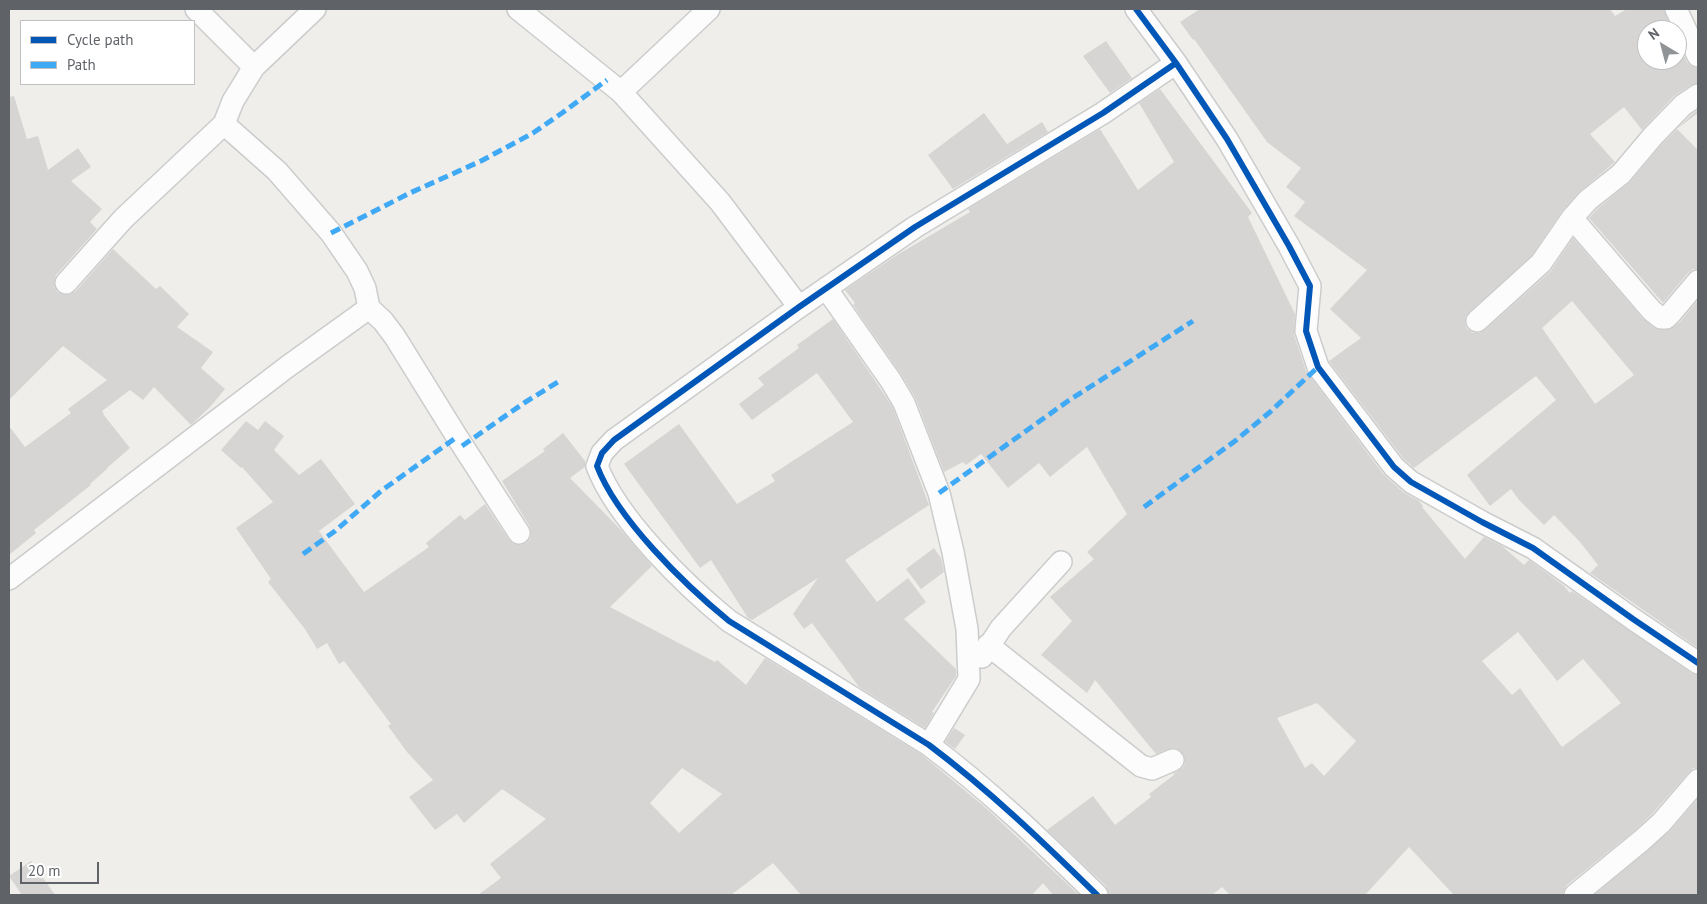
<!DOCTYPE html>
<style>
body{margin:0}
#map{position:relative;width:1707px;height:904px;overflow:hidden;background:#efeeea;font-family:"PT Sans",sans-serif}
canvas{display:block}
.frame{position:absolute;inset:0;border:10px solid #5f6368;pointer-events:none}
.legend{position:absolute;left:20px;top:20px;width:175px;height:65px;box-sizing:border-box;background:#fff;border:1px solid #bfc1c3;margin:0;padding:6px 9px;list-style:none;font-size:15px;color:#5f6368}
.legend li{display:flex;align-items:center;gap:10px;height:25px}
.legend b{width:25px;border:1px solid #bfc1c3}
.north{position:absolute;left:1637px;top:20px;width:50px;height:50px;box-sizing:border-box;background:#fff;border:1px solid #bfc1c3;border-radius:50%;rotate:323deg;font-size:14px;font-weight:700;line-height:20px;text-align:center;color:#5f6368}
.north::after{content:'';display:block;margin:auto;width:18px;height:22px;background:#919496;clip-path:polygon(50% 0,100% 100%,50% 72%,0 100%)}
.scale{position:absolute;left:20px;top:862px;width:79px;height:22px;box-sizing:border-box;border:2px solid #5f6368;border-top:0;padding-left:6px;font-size:15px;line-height:18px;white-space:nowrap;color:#5f6368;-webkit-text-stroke:4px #fff;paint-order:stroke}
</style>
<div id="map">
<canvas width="1707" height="904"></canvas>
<div class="frame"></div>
<ul class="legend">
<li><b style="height:6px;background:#0057b8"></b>Cycle path</li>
<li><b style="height:6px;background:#3fa9f5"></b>Path</li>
</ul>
<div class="north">N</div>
<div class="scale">20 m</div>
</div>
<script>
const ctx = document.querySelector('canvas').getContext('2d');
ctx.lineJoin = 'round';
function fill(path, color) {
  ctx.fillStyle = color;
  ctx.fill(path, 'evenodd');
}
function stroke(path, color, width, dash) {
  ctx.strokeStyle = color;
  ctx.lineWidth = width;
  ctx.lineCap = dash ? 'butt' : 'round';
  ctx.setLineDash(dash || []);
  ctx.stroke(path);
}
fill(new Path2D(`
 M 1200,9 L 1610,9 L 1615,16 L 1627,9 L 1664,9 L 1672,30 L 1647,30 L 1647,60 L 1677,60 L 1677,41 L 1687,62 L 1691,66 L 1698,68 L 1698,83 L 1691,85 L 1674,96 L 1642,130 L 1624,107 L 1590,134 L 1615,162 L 1579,192 L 1562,211 L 1532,255 L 1469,312 L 1465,317 L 1465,323 L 1467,329 L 1473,333 L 1479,333 L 1485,330 L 1550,272 L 1573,238 L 1643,319 L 1654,328 L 1661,330 L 1671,329 L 1680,322 L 1698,300 L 1698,648 L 1590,573 L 1598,565 L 1580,542 L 1554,515 L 1544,525 L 1519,500 L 1511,489 L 1490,506 L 1467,475 L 1556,400 L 1536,376 L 1414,468 L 1403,458 L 1329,361 L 1361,338 L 1330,309 L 1367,270 L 1294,216 L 1305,202 L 1286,187 L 1301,168 L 1267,142 L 1194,39 L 1193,40 L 1180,22 ZM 1572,301 L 1634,375 L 1595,404 L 1542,328 Z
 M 1106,41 L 1132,78 L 1110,93 L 1083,56 Z
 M 1160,89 L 1252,213 L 1248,217 L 1295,314 L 1294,335 L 1306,371 L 1384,475 L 1403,492 L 1419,501 L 1423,506 L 1422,507 L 1465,559 L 1484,537 L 1502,546 L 1524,565 L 1529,560 L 1563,585 L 1570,593 L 1572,591 L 1691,673 L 1698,675 L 1698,768 L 1693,768 L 1689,772 L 1652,814 L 1633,832 L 1567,885 L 1564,890 L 1563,895 L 1454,895 L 1409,847 L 1365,895 L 1230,895 L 1222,887 L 1212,895 L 1109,895 L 1106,886 L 1047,830 L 1093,796 L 1115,825 L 1151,797 L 1149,794 L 1174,775 L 1173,774 L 1183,768 L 1185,762 L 1184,755 L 1180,750 L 1175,748 L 1168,749 L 1156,754 L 1095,680 L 1087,693 L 1041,655 L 1072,621 L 1050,597 L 1094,559 L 1087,552 L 1127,514 L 1087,447 L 1050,477 L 1039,463 L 1008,488 L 981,454 L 966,465 L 963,462 L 944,472 L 915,397 L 901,374 L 853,305 L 855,303 L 845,290 L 897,255 L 970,212 L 968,209 L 1100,129 L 1138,190 L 1174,162 L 1139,103 ZM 1518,632 L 1557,681 L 1583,659 L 1621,703 L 1562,747 L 1520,688 L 1512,695 L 1482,661 ZM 1317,703 L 1356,741 L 1324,776 L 1312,763 L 1305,768 L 1277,718 Z
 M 14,96 L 27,139 L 38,136 L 48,170 L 78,148 L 91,167 L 71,181 L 102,209 L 90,222 L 97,229 L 56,275 L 54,281 L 54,286 L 57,292 L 64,295 L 69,295 L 75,292 L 113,249 L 156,289 L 160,286 L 189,314 L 177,327 L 213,352 L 201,368 L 225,389 L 210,407 L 191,425 L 154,387 L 143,400 L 130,390 L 102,411 L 104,414 L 103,414 L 130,448 L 107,468 L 107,469 L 90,484 L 91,485 L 34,530 L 36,533 L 9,555 L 9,426 L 25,447 L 71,413 L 68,409 L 107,380 L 63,346 L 9,400 L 9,97 Z
 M 1698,110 L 1698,113 L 1677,129 L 1698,150 L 1698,269 L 1693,269 L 1688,273 L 1663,303 L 1589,218 L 1597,209 L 1630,182 L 1662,144 L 1691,115 Z
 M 984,113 L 1007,144 L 1042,122 L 1048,132 L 953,189 L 928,155 Z
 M 833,319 L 880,388 L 893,408 L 929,505 L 845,560 L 877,602 L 908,578 L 926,602 L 904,619 L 956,669 L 956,676 L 932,712 L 934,713 L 925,728 L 859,687 L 812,623 L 804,629 L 793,614 L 818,578 L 752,620 L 748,618 L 711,560 L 700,568 L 624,464 L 679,424 L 737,504 L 775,481 L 771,475 L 853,422 L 817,373 L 752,420 L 739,404 L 764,385 L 758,378 L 799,348 L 797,345 Z
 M 246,421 L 258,430 L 265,421 L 284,436 L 274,450 L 299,475 L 321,459 L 355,504 L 319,531 L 364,592 L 429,547 L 426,543 L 460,515 L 465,520 L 485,504 L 509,540 L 513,544 L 519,545 L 526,543 L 530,539 L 531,533 L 530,527 L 502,481 L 545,451 L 543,449 L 563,433 L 585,461 L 585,467 L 570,478 L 619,528 L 652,566 L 610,607 L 715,662 L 717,660 L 746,685 L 765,658 L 922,755 L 986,808 L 1079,895 L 1053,895 L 1043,883 L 1032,895 L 801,895 L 773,863 L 731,895 L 478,895 L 501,878 L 490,864 L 546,819 L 502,789 L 464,823 L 457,814 L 435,830 L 409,797 L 433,780 L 407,752 L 388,726 L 391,724 L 344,661 L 339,664 L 327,643 L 317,649 L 305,629 L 268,582 L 271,579 L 236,528 L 273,502 L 242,467 L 241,468 L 221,450 ZM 682,768 L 722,794 L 679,833 L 650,803 Z
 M 934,548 L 941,558 L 944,572 L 921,589 L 906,569 Z
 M 954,728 L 965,735 L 955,749 L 945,742 Z
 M 1698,799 L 1698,895 L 1594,895 L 1669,832 Z
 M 31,861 L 55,895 L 22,895 L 9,876 Z`), '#d6d5d3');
const street = new Path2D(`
 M 196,9 L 254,67
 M 518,9 L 621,92 L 720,202 L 799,307
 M 1136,9 L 1176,63 L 1227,139 L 1289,246 L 1310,286 L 1306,331 L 1318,367 L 1394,467 L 1411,482 L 1482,522 L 1533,548 L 1633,619 L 1698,663
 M 1676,9 L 1698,56
 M 621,92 L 709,9
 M 1572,218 L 1652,311 L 1661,318 L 1666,318 L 1671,313 L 1698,281
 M 66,283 L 123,219 L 224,124
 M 826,288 L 891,381 L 904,403 L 939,493 L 953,552 L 967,629 L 969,679 L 929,745
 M 369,308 L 383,321 L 395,337 L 457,437 L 519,533
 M 1477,321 L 1541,263 L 1572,218 L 1588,200 L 1621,174 L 1653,136 L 1683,105 L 1698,95
 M 9,579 L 287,367 L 369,308 L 365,288 L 357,271 L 331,233 L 277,171 L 224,124 L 233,101 L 254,67 L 315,9
 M 988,645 L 1141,766 L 1152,769 L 1173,760
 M 982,657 L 1001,628 L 1061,562
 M 1097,895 C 1043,842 989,790 929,745 L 729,621 C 685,585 617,519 597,466 L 602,453 L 614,440 L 799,307 L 915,227 L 1103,113 L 1176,63
 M 1575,895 L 1641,841 L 1661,823 L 1698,780`);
stroke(street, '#cbcccc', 24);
stroke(street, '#fdfcfc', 21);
stroke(new Path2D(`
 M 331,233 L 410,193 L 481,161 L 533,133 L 562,113 L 607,80
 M 462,446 L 524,403 L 558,382
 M 939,493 L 1068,401 L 1193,321
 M 1144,507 L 1235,441 L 1270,412 L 1318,367
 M 303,554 L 335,531 L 381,491 L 457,437`), '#3fa9f5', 5, [10, 5]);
stroke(new Path2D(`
 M 1136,9 L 1176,63 L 1227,139 L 1289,246 L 1310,286 L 1306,331 L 1318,367 L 1394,467 L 1411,482 L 1482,522 L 1533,548 L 1633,619 L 1698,663
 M 1097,895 C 1043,842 989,790 929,745 L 729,621 C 685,585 617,519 597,466 L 602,453 L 614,440 L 799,307 L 915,227 L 1103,113 L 1176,63`), '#0057b8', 6);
</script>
